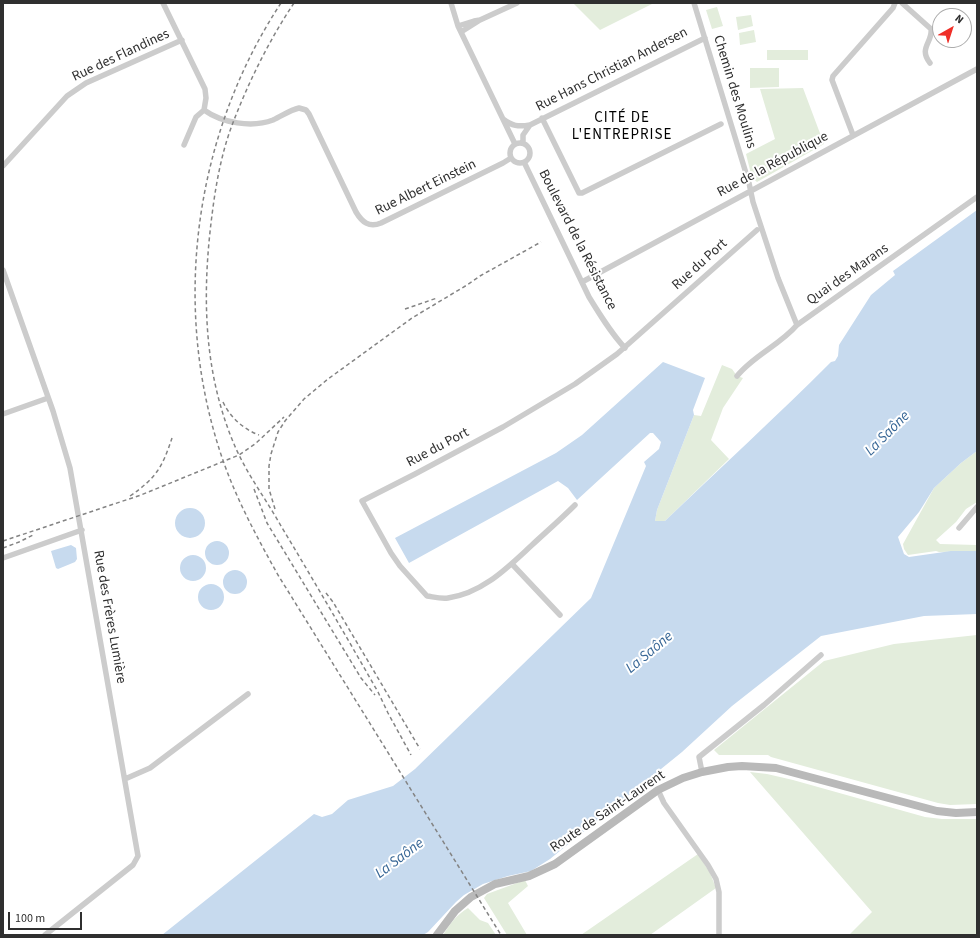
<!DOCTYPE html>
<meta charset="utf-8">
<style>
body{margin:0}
#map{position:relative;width:980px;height:938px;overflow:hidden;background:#fff;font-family:"Source Sans 3",sans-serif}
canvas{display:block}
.frame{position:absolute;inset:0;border:4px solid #2f2f2f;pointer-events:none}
.north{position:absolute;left:932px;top:8px;width:40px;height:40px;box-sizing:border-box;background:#fff;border:1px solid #acacac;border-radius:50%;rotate:39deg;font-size:11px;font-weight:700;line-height:16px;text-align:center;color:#2f2f2f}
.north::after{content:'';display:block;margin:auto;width:14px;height:18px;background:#ef2f28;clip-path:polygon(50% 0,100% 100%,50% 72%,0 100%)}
.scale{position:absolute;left:8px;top:912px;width:74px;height:18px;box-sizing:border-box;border:2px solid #2f2f2f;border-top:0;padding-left:5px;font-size:12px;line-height:14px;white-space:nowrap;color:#2f2f2f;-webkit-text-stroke:3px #fff;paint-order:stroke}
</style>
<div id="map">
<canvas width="980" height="938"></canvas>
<div class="frame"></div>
<div class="north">N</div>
<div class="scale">100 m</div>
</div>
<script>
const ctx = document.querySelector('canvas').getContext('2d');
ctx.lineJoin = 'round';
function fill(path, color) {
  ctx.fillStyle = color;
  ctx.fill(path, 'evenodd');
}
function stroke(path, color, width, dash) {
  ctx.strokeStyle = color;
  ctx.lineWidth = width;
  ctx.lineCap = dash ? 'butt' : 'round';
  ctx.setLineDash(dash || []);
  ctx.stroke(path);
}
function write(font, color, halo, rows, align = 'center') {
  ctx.font = font + ' "Source Sans 3",sans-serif';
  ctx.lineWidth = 4;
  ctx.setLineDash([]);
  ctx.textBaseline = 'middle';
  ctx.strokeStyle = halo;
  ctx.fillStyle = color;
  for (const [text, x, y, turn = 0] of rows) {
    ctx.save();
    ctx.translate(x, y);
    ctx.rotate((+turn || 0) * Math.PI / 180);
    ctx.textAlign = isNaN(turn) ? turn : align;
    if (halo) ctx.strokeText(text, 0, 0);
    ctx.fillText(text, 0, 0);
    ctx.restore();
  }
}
fill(new Path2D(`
 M 573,3 L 654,3 L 600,30 Z
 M 717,7 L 723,26 L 712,29 L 706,10 Z
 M 751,15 L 753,26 L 738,30 L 736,17 Z
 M 754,30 L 756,42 L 740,45 L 739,33 Z
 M 767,50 L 808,50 L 808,60 L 767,60 Z
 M 750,68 L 779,68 L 779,87 L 750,88 Z
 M 803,88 L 824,144 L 757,182 L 752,178 L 746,154 L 775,139 L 760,89 Z
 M 722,365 L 732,369 L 737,376 L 743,378 L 723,408 L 711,440 L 729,459 L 665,521 L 655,521 L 657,510 L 694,415 L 701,416 Z
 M 977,451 L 977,502 L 966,509 L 956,522 L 936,540 L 940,544 L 977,545 L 977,551 L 939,552 L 936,551 L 908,555 L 904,549 L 903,544 L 934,488 L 961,463 Z
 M 977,635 L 977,804 L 950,805 L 938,803 L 771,757 L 768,755 L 719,755 L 714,750 L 824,661 L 894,644 Z
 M 750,772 L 767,774 L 793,780 L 925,817 L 942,819 L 977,819 L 977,935 L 849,935 L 872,912 Z
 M 698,854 L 710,873 L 716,888 L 650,935 L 581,935 Z
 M 525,880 L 528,886 L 508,903 L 527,935 L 507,935 L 484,898 L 487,894 Z
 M 468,908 L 480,920 L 488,923 L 496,935 L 443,935 C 450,924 456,915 468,908 Z`), '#e3eddc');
fill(new Path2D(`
 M 977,210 L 977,451 L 961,463 L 934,488 L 919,512 L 898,537 L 904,554 L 909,557 L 951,551 L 977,551 L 977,614 L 924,616 L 821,636 L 732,706 L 682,752 L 550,859 L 531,871 L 508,876 L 483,884 L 464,895 L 456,902 L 428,932 L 423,935 L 162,935 L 314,814 L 322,817 L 332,814 L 348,800 L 393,786 L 415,769 L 591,598 L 646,466 L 644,462 L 659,449 L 661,442 L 653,433 L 650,433 L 577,500 L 568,488 L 558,481 L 409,563 L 395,538 L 556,453 L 582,435 L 663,362 L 705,378 L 693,410 L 694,415 L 657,510 L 655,521 L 665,521 C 720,468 777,416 831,362 L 835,361 L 838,356 L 839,345 L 871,295 L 895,275 L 893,271 Z
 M175 523a15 15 0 1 1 30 0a15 15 0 1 1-30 0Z
 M205 553a12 12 0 1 1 24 0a12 12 0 1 1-24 0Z
 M 71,545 L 76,548 L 77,559 L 75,562 L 58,569 L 56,568 L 51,551 Z
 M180 568a13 13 0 1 1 26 0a13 13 0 1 1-26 0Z
 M223 582a12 12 0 1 1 24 0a12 12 0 1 1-24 0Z
 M198 597a13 13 0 1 1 26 0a13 13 0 1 1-26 0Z`), '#c7daee');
stroke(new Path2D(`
 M 163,3 L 205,89 L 206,98 L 204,110 C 222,123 252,128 273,120 C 282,116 290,110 299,108 L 306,110 L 309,114 L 356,212 C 362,222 369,228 381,223 L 503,163 L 511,158
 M 451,3 L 458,26 L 515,144
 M 694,3 L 749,183 L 753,202 L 778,278 L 797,325
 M 902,3 L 931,29 C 933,42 918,48 930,63
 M 480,20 L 517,3
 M 458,26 L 474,21 L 480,20 L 461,32
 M 542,118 L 579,193 L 582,193 L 721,124
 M 503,119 C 512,126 518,127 530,125 L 705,38
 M 853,135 L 832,80 L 833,76 L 893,8 L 895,3
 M 523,143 L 523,135 L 530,125
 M510 153a10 10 0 1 1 20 0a10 10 0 1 1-20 0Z
 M 184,145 L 196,117 L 204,110
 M 524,162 L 589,297 C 600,315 611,333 625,348
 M 3,166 L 67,96 L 86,83 L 182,40
 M 3,270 L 53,411 L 70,468 L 138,856 L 133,865 L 45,935
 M 582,282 L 977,69
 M 737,376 C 754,355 780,345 797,325 L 977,197
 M 3,414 L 48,398
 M 575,505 C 561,519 546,532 532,545 C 508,567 483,593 448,598 C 441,599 434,597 427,596 L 400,566 L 391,553 L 362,501 L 415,474 L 503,427 L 575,384 L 617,354 L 757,230
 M 959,528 L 977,507
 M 3,558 L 82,530
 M 512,564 L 560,615
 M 702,772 L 699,757 L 764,705 L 821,655
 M 125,779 L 150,768 L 248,694
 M 658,790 L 664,803 L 708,865 L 716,879 L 719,892 L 719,935`), '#ccc', 5.5);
stroke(new Path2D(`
 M 437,935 L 455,911 L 471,897 L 495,884 L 529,876 L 555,864 L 658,790 L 683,778 L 702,772 L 728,767 L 742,766 L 776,768 L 937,811 L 956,813 L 977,812`), '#b9b9b9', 8);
stroke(new Path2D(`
 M 281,3 C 192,138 170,314 225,466 C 239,504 258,539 278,575 L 501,935
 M 294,3 C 270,39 250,79 234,120 C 222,150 216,183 212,215 C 202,293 203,371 234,444 C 246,473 266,499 281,526 C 314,581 346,636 378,692 L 388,713 L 411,755
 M 405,309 L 437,298
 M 223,402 C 230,417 243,429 259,435
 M 254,489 L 267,523 L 361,678 L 375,695
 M 130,496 C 156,478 162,468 172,438
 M 275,509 L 269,489 L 269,466 L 271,454 L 278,432 L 285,421 L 304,399 L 328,379 L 412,318 L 467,285 L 480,276 L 541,242
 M 3,541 L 141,495 L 239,455 L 255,444 L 284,417
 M 3,548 L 19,542 L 35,534
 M 326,593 L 333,602 L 420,749`), '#848484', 1.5, [4, 3]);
write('14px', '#2f2f2f', '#fff', [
 ["Rue des Flandines",121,56,-25],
 ["Rue Hans Christian Andersen",612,70,-27],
 ["Chemin des Moulins",734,92,73],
 ["Rue de la République",773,165,-28],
 ["Rue Albert Einstein",426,188,-26],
 ["Boulevard de la Résistance",577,240,63],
 ["Rue du Port",700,265,-42],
 ["Quai des Marans",848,275,-35],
 ["Rue du Port",438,448,-28],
 ["Rue des Frères Lumière",109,617,80],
 ["Route de Saint-Laurent",608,812,-34]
]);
ctx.letterSpacing = '1px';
write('15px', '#000', '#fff', [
 ["CITÉ DE",622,119],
 ["L'ENTREPRISE",622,136]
]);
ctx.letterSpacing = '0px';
write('italic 15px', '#386796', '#fff', [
 ["La Saône",888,434,-45],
 ["La Saône",650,653,-40],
 ["La Saône",400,859,-37]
]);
</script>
